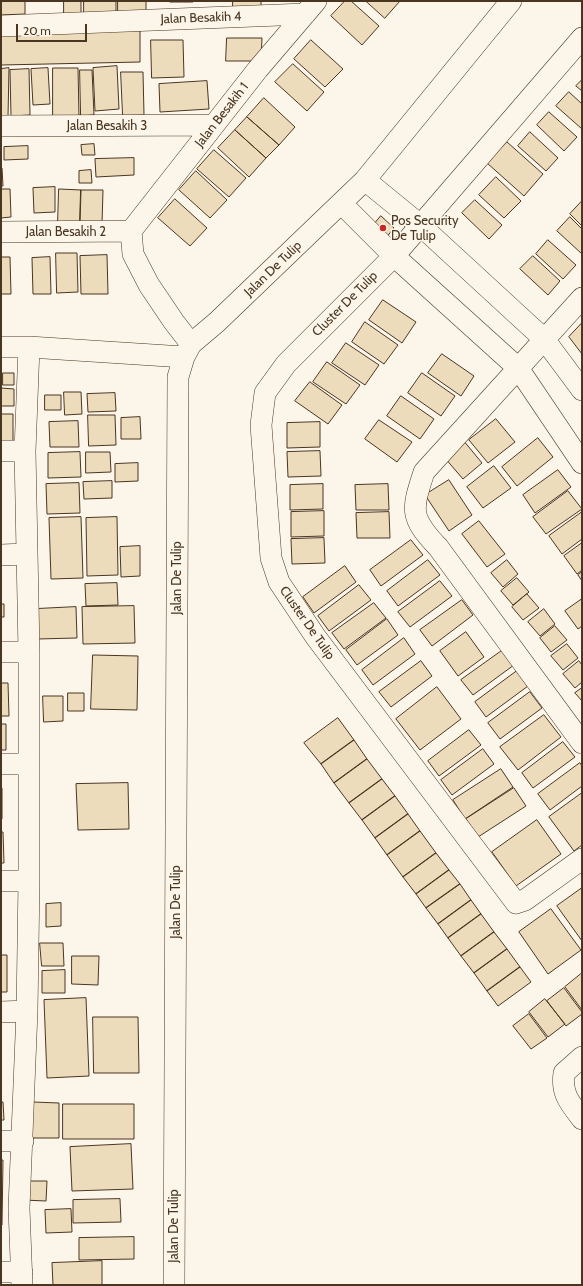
<!DOCTYPE html>
<style>
body{margin:0}
#map{position:relative;width:583px;height:1286px;overflow:hidden;background:#fbf6e9;font-family:Cabin,sans-serif}
canvas{display:block}
.frame{position:absolute;inset:0;border:2px solid #4a3520;pointer-events:none}
.scale{position:absolute;left:16px;top:24px;width:71px;height:18px;box-sizing:border-box;border:2px solid #4a3520;border-top:0;padding-left:5px;font-size:12px;line-height:14px;white-space:nowrap;color:#4a3520;-webkit-text-stroke:3px #fbf6e9;paint-order:stroke}
</style>
<div id="map">
<canvas width="583" height="1286"></canvas>
<div class="frame"></div>
<div class="scale">20 m</div>
</div>
<script>
const ctx = document.querySelector('canvas').getContext('2d');
ctx.lineJoin = 'round';
function fill(path, color) {
  ctx.fillStyle = color;
  ctx.fill(path, 'evenodd');
}
function stroke(path, color, width, dash) {
  ctx.strokeStyle = color;
  ctx.lineWidth = width;
  ctx.lineCap = dash ? 'butt' : 'round';
  ctx.setLineDash(dash || []);
  ctx.stroke(path);
}
function write(font, color, halo, rows, align = 'center') {
  ctx.font = font + ' Cabin,sans-serif';
  ctx.lineWidth = 3;
  ctx.setLineDash([]);
  ctx.textBaseline = 'middle';
  ctx.strokeStyle = halo;
  ctx.fillStyle = color;
  for (const [text, x, y, turn = 0] of rows) {
    ctx.save();
    ctx.translate(x, y);
    ctx.rotate((+turn || 0) * Math.PI / 180);
    ctx.textAlign = isNaN(turn) ? turn : align;
    if (halo) ctx.strokeText(text, 0, 0);
    ctx.fillText(text, 0, 0);
    ctx.restore();
  }
}
const building = new Path2D(`
 M 1,1 L 25,1 L 25,14 L 1,15 Z
 M 64,1 L 81,1 L 81,17 L 64,17 Z
 M 84,1 L 116,1 L 116,18 L 84,17 Z
 M 118,1 L 146,1 L 146,18 L 118,17 Z
 M 170,1 L 193,1 L 193,2 L 170,2 Z
 M 233,1 L 261,1 L 261,11 L 233,12 Z
 M 345,1 L 351,1 L 379,26 L 362,45 L 331,16 Z
 M 366,1 L 400,1 L 385,18 Z
 M 140,31 L 140,62 L 1,65 L 1,33 Z
 M 227,38 L 262,38 L 261,61 L 226,61 Z
 M 151,40 L 183,40 L 184,77 L 152,78 Z
 M 311,40 L 343,69 L 325,87 L 294,59 Z
 M 293,64 L 324,92 L 307,111 L 275,82 Z
 M 117,66 L 119,109 L 95,111 L 93,68 Z
 M 9,68 L 8,117 L 1,117 L 1,69 Z
 M 48,68 L 50,104 L 33,105 L 31,69 Z
 M 53,68 L 78,68 L 79,117 L 53,117 Z
 M 29,69 L 30,115 L 11,116 L 10,70 Z
 M 80,70 L 92,70 L 94,115 L 81,116 Z
 M 121,72 L 143,72 L 144,115 L 123,116 Z
 M 582,80 L 582,91 L 576,86 Z
 M 207,81 L 209,109 L 160,112 L 159,84 Z
 M 569,92 L 582,104 L 582,129 L 556,106 Z
 M 264,98 L 295,127 L 279,145 L 247,117 Z
 M 549,112 L 577,137 L 564,151 L 537,125 Z
 M 247,117 L 279,145 L 266,158 L 235,130 Z
 M 235,130 L 266,158 L 249,177 L 218,148 Z
 M 530,132 L 558,158 L 546,171 L 518,146 Z
 M 507,142 L 543,174 L 524,196 L 487,163 Z
 M 94,144 L 95,155 L 82,155 L 81,145 Z
 M 28,146 L 28,159 L 4,160 L 4,147 Z
 M 214,150 L 246,178 L 229,197 L 197,169 Z
 M 134,158 L 134,175 L 96,177 L 95,159 Z
 M 1,168 L 2,168 L 3,186 L 1,186 Z
 M 91,170 L 92,183 L 79,183 L 79,171 Z
 M 196,171 L 227,200 L 210,218 L 179,190 Z
 M 496,177 L 521,201 L 504,218 L 479,195 Z
 M 55,187 L 55,212 L 34,213 L 33,188 Z
 M 1,189 L 10,189 L 11,217 L 1,218 Z
 M 59,189 L 81,190 L 80,223 L 58,223 Z
 M 81,190 L 103,190 L 102,224 L 80,223 Z
 M 175,199 L 207,228 L 190,246 L 158,218 Z
 M 475,200 L 502,225 L 489,239 L 462,213 Z
 M 582,201 L 582,226 L 570,214 Z
 M 381,216 L 394,228 L 385,239 L 372,227 Z
 M 570,217 L 582,229 L 582,254 L 557,231 Z
 M 548,240 L 576,265 L 563,279 L 536,254 Z
 M 56,253 L 77,253 L 78,292 L 57,293 Z
 M 107,255 L 108,294 L 81,294 L 80,256 Z
 M 533,256 L 560,281 L 548,295 L 520,269 Z
 M 1,257 L 10,257 L 11,294 L 1,294 Z
 M 50,257 L 51,294 L 33,294 L 32,258 Z
 M 383,300 L 416,322 L 402,343 L 369,320 Z
 M 365,322 L 398,345 L 384,364 L 352,342 Z
 M 582,323 L 582,354 L 569,337 Z
 M 346,343 L 379,365 L 365,385 L 332,363 Z
 M 442,354 L 474,376 L 461,396 L 428,373 Z
 M 327,362 L 360,385 L 346,404 L 313,382 Z
 M 3,373 L 14,373 L 14,385 L 3,385 Z
 M 422,373 L 455,396 L 441,416 L 408,393 Z
 M 310,382 L 342,405 L 328,424 L 295,401 Z
 M 1,388 L 14,389 L 14,406 L 1,406 Z
 M 64,392 L 81,392 L 82,414 L 65,415 Z
 M 115,393 L 116,411 L 88,412 L 87,394 Z
 M 45,395 L 61,395 L 61,410 L 45,410 Z
 M 401,396 L 434,419 L 420,439 L 387,416 Z
 M 1,414 L 13,414 L 13,443 L 1,443 Z
 M 88,415 L 115,415 L 116,445 L 89,446 Z
 M 140,417 L 141,439 L 121,439 L 121,418 Z
 M 496,419 L 515,442 L 488,463 L 469,440 Z
 M 379,420 L 412,442 L 397,462 L 365,439 Z
 M 78,421 L 79,447 L 50,447 L 49,422 Z
 M 320,422 L 320,447 L 287,448 L 287,423 Z
 M 538,438 L 553,457 L 517,486 L 502,467 Z
 M 463,440 L 482,463 L 463,479 L 444,457 Z
 M 320,451 L 321,476 L 288,477 L 287,452 Z
 M 80,452 L 81,477 L 48,478 L 48,453 Z
 M 86,452 L 110,452 L 111,472 L 86,473 Z
 M 138,463 L 138,481 L 115,482 L 115,464 Z
 M 494,466 L 511,488 L 483,508 L 467,487 Z
 M 558,470 L 571,487 L 535,513 L 523,495 Z
 M 449,480 L 472,515 L 449,531 L 425,495 Z
 M 112,481 L 112,498 L 84,499 L 83,482 Z
 M 79,483 L 80,513 L 47,514 L 46,484 Z
 M 323,484 L 323,509 L 290,510 L 290,485 Z
 M 388,484 L 389,510 L 356,510 L 355,485 Z
 M 568,491 L 582,509 L 546,534 L 533,517 Z
 M 324,511 L 324,536 L 291,537 L 291,512 Z
 M 389,512 L 390,538 L 357,538 L 356,513 Z
 M 582,512 L 582,539 L 562,554 L 549,536 Z
 M 81,517 L 83,578 L 51,579 L 49,518 Z
 M 117,517 L 118,575 L 87,576 L 86,518 Z
 M 479,521 L 505,554 L 487,567 L 462,534 Z
 M 324,538 L 325,563 L 292,564 L 291,539 Z
 M 411,540 L 423,555 L 381,586 L 370,570 Z
 M 582,543 L 582,570 L 577,574 L 564,556 Z
 M 140,546 L 140,576 L 121,577 L 120,547 Z
 M 428,560 L 440,575 L 398,606 L 387,591 Z
 M 507,560 L 518,574 L 503,587 L 491,573 Z
 M 345,566 L 356,582 L 314,613 L 303,597 Z
 M 582,572 L 582,581 L 578,575 Z
 M 517,578 L 529,592 L 513,605 L 501,591 Z
 M 440,581 L 452,596 L 410,627 L 398,612 Z
 M 117,583 L 118,605 L 86,606 L 85,584 Z
 M 359,585 L 371,600 L 329,631 L 318,616 Z
 M 527,594 L 539,608 L 523,620 L 512,607 Z
 M 582,599 L 582,626 L 578,629 L 565,611 Z
 M 462,600 L 473,615 L 432,646 L 420,630 Z
 M 374,603 L 386,618 L 344,649 L 332,633 Z
 M 1,604 L 4,604 L 4,617 L 1,617 Z
 M 134,606 L 135,643 L 83,644 L 82,607 Z
 M 76,607 L 77,638 L 37,639 L 36,609 Z
 M 544,609 L 555,624 L 540,636 L 528,622 Z
 M 387,619 L 398,635 L 357,665 L 346,650 Z
 M 555,626 L 567,640 L 551,652 L 540,638 Z
 M 466,632 L 484,657 L 458,676 L 440,651 Z
 M 404,638 L 415,654 L 373,685 L 362,670 Z
 M 567,644 L 578,658 L 563,670 L 551,656 Z
 M 503,650 L 514,665 L 473,695 L 461,680 Z
 M 93,655 L 138,656 L 137,710 L 91,709 Z
 M 421,661 L 432,676 L 391,707 L 379,692 Z
 M 579,661 L 582,665 L 582,682 L 575,688 L 563,674 Z
 M 517,671 L 528,686 L 486,717 L 475,702 Z
 M 1,683 L 8,683 L 9,716 L 1,716 Z
 M 437,687 L 461,719 L 420,750 L 396,719 Z
 M 582,688 L 582,701 L 575,693 Z
 M 530,692 L 542,708 L 500,739 L 488,723 Z
 M 68,693 L 84,693 L 84,711 L 68,711 Z
 M 43,696 L 63,696 L 63,721 L 44,722 Z
 M 544,715 L 561,737 L 518,770 L 500,747 Z
 M 338,718 L 354,740 L 321,764 L 304,743 Z
 M 1,724 L 6,724 L 6,750 L 1,750 Z
 M 469,730 L 481,745 L 439,776 L 428,761 Z
 M 354,740 L 367,759 L 334,783 L 321,764 Z
 M 563,742 L 575,757 L 533,788 L 522,773 Z
 M 483,749 L 494,764 L 452,795 L 441,780 Z
 M 367,759 L 382,779 L 349,803 L 334,783 Z
 M 580,763 L 582,766 L 582,786 L 550,810 L 538,794 Z
 M 501,769 L 513,787 L 465,819 L 453,800 Z
 M 382,779 L 395,796 L 362,820 L 349,803 Z
 M 128,783 L 129,829 L 78,830 L 76,784 Z
 M 1,788 L 2,788 L 2,819 L 1,819 Z
 M 514,788 L 526,806 L 478,837 L 466,819 Z
 M 582,793 L 582,845 L 574,851 L 549,817 Z
 M 395,796 L 408,814 L 375,838 L 362,820 Z
 M 408,814 L 420,831 L 387,855 L 375,838 Z
 M 537,820 L 561,854 L 516,886 L 492,852 Z
 M 420,831 L 436,853 L 403,877 L 387,855 Z
 M 1,832 L 3,832 L 4,863 L 1,863 Z
 M 436,853 L 449,870 L 416,894 L 403,877 Z
 M 449,870 L 460,884 L 426,908 L 416,894 Z
 M 460,884 L 471,900 L 438,924 L 426,908 Z
 M 582,888 L 582,941 L 557,906 Z
 M 471,900 L 481,914 L 448,938 L 438,924 Z
 M 61,903 L 61,926 L 46,927 L 46,904 Z
 M 551,909 L 581,950 L 548,974 L 519,932 Z
 M 481,914 L 494,932 L 461,956 L 448,938 Z
 M 494,932 L 507,949 L 474,973 L 461,956 Z
 M 40,943 L 63,943 L 64,966 L 42,966 Z
 M 507,949 L 520,967 L 487,991 L 474,973 Z
 M 1,955 L 7,955 L 7,992 L 1,992 Z
 M 72,956 L 99,956 L 98,985 L 72,984 Z
 M 520,967 L 531,982 L 498,1006 L 487,991 Z
 M 65,970 L 65,993 L 42,993 L 42,971 Z
 M 581,974 L 582,975 L 582,1010 L 565,987 Z
 M 564,988 L 582,1012 L 582,1014 L 566,1026 L 547,1001 Z
 M 86,998 L 89,1076 L 47,1078 L 44,1000 Z
 M 545,999 L 565,1024 L 548,1037 L 529,1012 Z
 M 529,1014 L 547,1038 L 531,1049 L 513,1026 Z
 M 93,1017 L 138,1017 L 139,1073 L 94,1073 Z
 M 1,1102 L 3,1102 L 4,1120 L 1,1120 Z
 M 33,1102 L 59,1103 L 59,1138 L 32,1138 Z
 M 63,1104 L 134,1104 L 134,1139 L 63,1139 Z
 M 131,1144 L 133,1189 L 72,1191 L 70,1147 Z
 M 1,1160 L 3,1160 L 2,1225 L 1,1225 Z
 M 23,1181 L 47,1181 L 46,1201 L 23,1200 Z
 M 120,1199 L 121,1222 L 73,1223 L 73,1200 Z
 M 71,1209 L 72,1232 L 46,1233 L 45,1210 Z
 M 134,1237 L 134,1259 L 79,1260 L 79,1238 Z
 M 102,1261 L 102,1285 L 53,1285 L 52,1263 Z`);
fill(building, '#ecdcbc');
stroke(building, '#4a3520', 1);
const street = new Path2D(`
 M 1,26 L 305,14
 M 582,38 L 394,256 L 286,364 L 265,393 L 261,425 L 271,558 L 279,582 L 315,636 L 516,903 L 525,900 L 582,859
 M 1,126 L 214,125
 M 365,180 L 420,225 L 544,339 L 582,390
 M 341,203 L 394,256 L 518,368 L 582,463
 M 131,231 L 258,69 L 316,1
 M 131,231 L 133,254 L 149,285 L 174,322 L 191,344
 M 1,232 L 131,231
 M 582,298 L 424,472 C 412,509 409,517 438,547 L 582,743
 M 1,347 L 29,347 L 184,357
 M 1,451 L 25,451
 M 1,555 L 26,554
 M 1,652 L 29,652
 M 1,764 L 29,764
 M 1,881 L 29,881
 M 1,1012 L 27,1011
 M 582,1057 L 564,1073 C 561,1094 570,1103 582,1119
 M 1,1141 L 23,1141
 M 1,1272 L 22,1272
 M 22,1285 L 19,1208 L 27,1011 L 29,881 L 29,652 L 25,451 L 29,347
 M 174,1285 L 178,377 L 184,357 L 191,344 L 217,322 L 365,180 L 511,1`);
stroke(street, '#4a3520', 22);
stroke(street, '#fbf6e9', 21);
for (const [x, y, r, color] of [
 [383,228,4,"#c62828"]
]) {
  const dot = new Path2D();
  dot.arc(x, y, r, 0, 2 * Math.PI);
  ctx.fillStyle = color;
  ctx.fill(dot);
  stroke(dot, '#fbf6e9', 1.5);
}
write('13px', '#4a3520', '#fbf6e9', [
 ["Jalan Besakih 4",201,18,-2],
 ["Jalan Besakih 1",222,115,-52],
 ["Jalan Besakih 3",107,126],
 ["Jalan Besakih 2",66,232],
 ["Jalan De Tulip",273,269,-44],
 ["Cluster De Tulip",345,304,-45],
 ["Jalan De Tulip",177,578,-90],
 ["Cluster De Tulip",307,623,55],
 ["Jalan De Tulip",176,902,-90],
 ["Jalan De Tulip",174,1226,-90]
]);
write('13px', '#4a3520', '#fbf6e9', [
 ["Pos Security",391,221],
 ["De Tulip",391,236]
], 'left');
</script>
